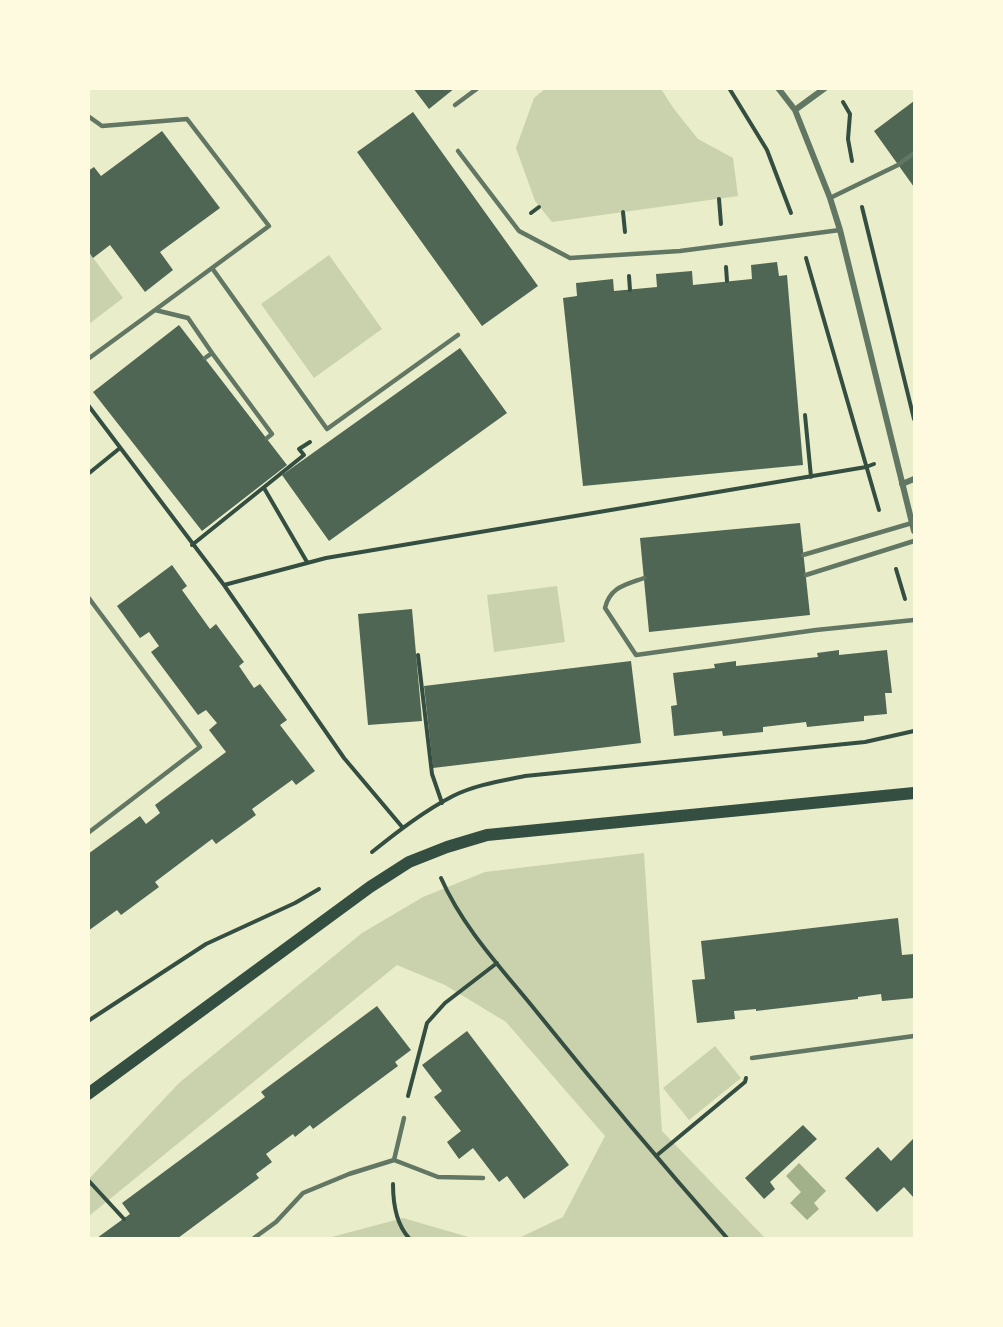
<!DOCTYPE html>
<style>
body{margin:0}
#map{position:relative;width:1003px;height:1327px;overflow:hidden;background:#e9edc9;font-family:Figtree,sans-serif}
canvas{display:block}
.frame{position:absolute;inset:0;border:90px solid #fefae0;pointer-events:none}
</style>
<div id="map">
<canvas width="1003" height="1327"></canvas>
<div class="frame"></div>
</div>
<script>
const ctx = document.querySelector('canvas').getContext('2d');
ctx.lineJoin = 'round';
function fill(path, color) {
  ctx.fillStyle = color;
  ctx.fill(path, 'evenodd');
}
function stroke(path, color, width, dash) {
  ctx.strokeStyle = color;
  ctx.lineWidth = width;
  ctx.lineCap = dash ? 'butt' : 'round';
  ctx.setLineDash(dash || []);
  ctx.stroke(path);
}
fill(new Path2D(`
 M 545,89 L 661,89 L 674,109 L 698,139 L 733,158 L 738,196 L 552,222 L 535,201 L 516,148 L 534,98 Z
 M 88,251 L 123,298 L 89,324 L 88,324 Z
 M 329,255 L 382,329 L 314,378 L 261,304 Z
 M 557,586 L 565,642 L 494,652 L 487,595 Z
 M 644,853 L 662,1131 L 765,1238 L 519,1238 L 563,1217 L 605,1136 L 506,1022 L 445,985 L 397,965 L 89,1216 L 88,1180 L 179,1083 L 362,933 L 423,897 L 485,872 Z
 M 715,1046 L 741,1078 L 689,1120 L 663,1088 Z
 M 403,1218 L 472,1238 L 328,1238 Z`), '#cad2ad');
fill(new Path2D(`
 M 799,1163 L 826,1191 L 814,1203 L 819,1209 L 807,1220 L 790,1203 L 801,1192 L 786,1176 Z`), '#a3b18a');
fill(new Path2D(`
 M 413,88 L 455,88 L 429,109 Z
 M 914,101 L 914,187 L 874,131 Z
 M 413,112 L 538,286 L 482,326 L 357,152 Z
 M 162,131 L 220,208 L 160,252 L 173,270 L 145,292 L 110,245 L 93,258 L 88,251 L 88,171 L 94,167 L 101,176 Z
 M 777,262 L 779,276 L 787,275 L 803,465 L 583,486 L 563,298 L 577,296 L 576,283 L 613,279 L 614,291 L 657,287 L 656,274 L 692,271 L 693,285 L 752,279 L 751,265 Z
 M 179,325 L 287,465 L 202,531 L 93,392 Z
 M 460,348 L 507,413 L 329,541 L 282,475 Z
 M 800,523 L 810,615 L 649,632 L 640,538 Z
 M 172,565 L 187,586 L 182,590 L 210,629 L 216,624 L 244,662 L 239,666 L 254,688 L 260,684 L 287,720 L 280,725 L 315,771 L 296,785 L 292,780 L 252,809 L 256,815 L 216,844 L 212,839 L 155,882 L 159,887 L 121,915 L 117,910 L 88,931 L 88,854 L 140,816 L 146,824 L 160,813 L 155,805 L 226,752 L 209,730 L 217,723 L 206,710 L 198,715 L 151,652 L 159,646 L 149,632 L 140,638 L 117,606 Z
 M 412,609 L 422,721 L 368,725 L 358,614 Z
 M 839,650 L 839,655 L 887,650 L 892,693 L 885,693 L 887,714 L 864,716 L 864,721 L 807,727 L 806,722 L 763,727 L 763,732 L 723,736 L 722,731 L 674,736 L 671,706 L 677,705 L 673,673 L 715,668 L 714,664 L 736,661 L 736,666 L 818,657 L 817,653 Z
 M 631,661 L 641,743 L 433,768 L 424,686 Z
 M 898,918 L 902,955 L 914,954 L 914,998 L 882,1001 L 881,994 L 858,997 L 858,999 L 756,1011 L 756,1009 L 734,1011 L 735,1019 L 697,1023 L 692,980 L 705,979 L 701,941 Z
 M 377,1006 L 411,1050 L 395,1062 L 398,1066 L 313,1129 L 310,1125 L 295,1137 L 293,1134 L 266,1154 L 272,1162 L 256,1174 L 259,1178 L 178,1238 L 171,1237 L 169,1238 L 97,1238 L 130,1214 L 122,1203 L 265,1097 L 261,1092 Z
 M 467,1031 L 569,1165 L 524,1199 L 507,1176 L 499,1182 L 473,1148 L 459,1159 L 447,1142 L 461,1131 L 434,1097 L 442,1091 L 422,1065 Z
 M 803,1125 L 817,1139 L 770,1182 L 775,1189 L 764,1199 L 745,1178 Z
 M 914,1138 L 914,1198 L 904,1187 L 877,1212 L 845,1178 L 878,1147 L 891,1161 Z`), '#4f6655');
stroke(new Path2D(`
 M 729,88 L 767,150 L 791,213
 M 843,102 L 850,114 L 848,139 L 852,161
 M 719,199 L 721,224
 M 862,207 L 914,419
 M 623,212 L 625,232
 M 531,213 L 539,207
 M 806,258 L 879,510
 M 726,267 L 727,281
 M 629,276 L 630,290
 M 88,405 L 224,585 L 344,758 L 403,828
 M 805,415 L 811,477
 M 88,474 L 120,448
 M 264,488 L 307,562
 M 192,545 L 304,455 L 299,449 L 310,442
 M 896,569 L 905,599
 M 224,585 L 326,558 L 866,467 L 874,464
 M 418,655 L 432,774 L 442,803
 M 372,852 C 397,832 424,811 453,796 C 475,785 501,781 525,776 L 865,742 L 914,731
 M 441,878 C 463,928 502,969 536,1011 C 598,1088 662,1164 727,1238
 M 88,1021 L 206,944 L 295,903 L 319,889
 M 408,1096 L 427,1023 L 445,1003 L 497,963
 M 656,1156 L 745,1082 L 746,1078
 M 88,1180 L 124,1219
 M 393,1184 C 393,1203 396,1224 409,1238`), '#344e41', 4);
stroke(new Path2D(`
 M 455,105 L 478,88
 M 88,116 L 102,126 L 187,119 L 269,226 L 155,310
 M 458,151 L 519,231 L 570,258 L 680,251 L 840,230
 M 830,198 L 898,165 L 914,153
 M 212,268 L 327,429 L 458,335
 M 205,358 L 212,353 L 272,434 L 267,438
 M 88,359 L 155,310 L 188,318 L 212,353
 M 803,555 L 912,523
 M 806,575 L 914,541
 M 644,578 C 625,585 610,587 605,608 L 636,655 L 816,630 L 914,620
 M 88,597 L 200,747 L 88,833
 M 752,1058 L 914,1036
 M 394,1160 L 404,1118
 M 254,1238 L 276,1222 L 303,1193 L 349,1174 L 394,1160 L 438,1177 L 483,1178`), '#617663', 4.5);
stroke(new Path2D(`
 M 778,88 L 795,110 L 830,198 L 840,230 L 914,531
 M 795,110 L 825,88
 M 902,484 L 914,479`), '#617663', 6);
stroke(new Path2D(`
 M 88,1094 L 370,887 L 409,862 L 447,847 L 487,835 L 914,793`), '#344e41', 12);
</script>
